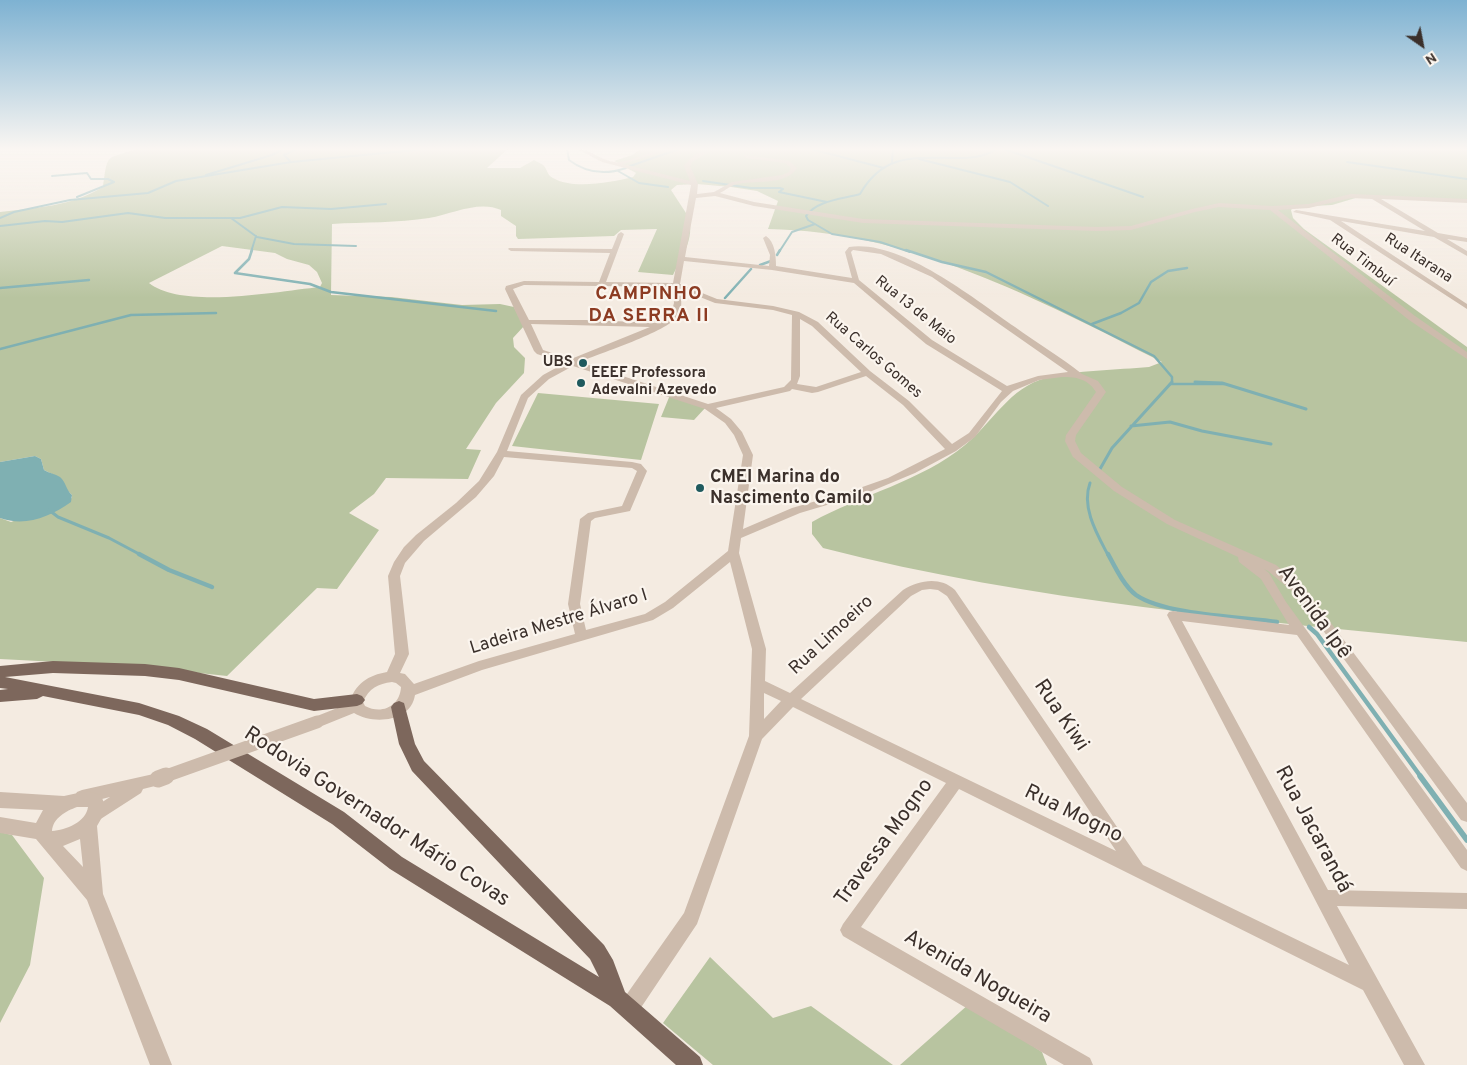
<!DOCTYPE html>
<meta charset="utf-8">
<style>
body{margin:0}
#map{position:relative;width:1467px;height:1065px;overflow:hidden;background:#f4ebe1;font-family:Overpass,sans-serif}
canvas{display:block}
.north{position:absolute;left:1397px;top:20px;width:50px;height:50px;-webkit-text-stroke:4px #fbf5ee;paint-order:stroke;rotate:147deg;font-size:14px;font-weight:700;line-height:20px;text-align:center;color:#3b302b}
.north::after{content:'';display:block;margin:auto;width:18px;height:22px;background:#3b302b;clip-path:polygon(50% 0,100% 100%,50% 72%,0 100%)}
</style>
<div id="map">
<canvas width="1467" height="1065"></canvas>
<div class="north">N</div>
</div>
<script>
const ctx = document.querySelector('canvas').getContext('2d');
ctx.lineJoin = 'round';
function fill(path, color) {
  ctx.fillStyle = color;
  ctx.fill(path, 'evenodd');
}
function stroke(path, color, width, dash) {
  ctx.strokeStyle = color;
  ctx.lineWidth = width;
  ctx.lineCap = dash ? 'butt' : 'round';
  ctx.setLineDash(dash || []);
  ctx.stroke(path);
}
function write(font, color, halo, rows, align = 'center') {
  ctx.font = font + ' Overpass,sans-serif';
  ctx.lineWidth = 4.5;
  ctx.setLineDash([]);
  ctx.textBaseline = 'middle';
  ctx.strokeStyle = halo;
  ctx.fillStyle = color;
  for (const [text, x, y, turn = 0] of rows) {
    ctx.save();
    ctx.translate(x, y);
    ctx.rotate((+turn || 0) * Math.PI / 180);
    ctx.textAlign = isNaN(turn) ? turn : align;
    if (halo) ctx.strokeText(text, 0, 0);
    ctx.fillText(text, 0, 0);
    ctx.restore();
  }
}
fill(new Path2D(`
 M 138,149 L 508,149 L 487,168 L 520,168 L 534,160 C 537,162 543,164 544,166 C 548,171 547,175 553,178 C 573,190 612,182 633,177 L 636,173 L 614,161 L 632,155 L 641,149 L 1467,149 L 1467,201 L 1359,197 L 1332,205 L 1294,207 L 1291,210 L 1293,218 L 1304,229 L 1467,347 L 1467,642 C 1252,620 1033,602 823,548 L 812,534 L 812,522 C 860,495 922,481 965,445 C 992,423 1010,387 1046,378 C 1076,370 1117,370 1149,367 L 1162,362 C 1038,299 910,231 768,229 L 778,201 L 757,191 L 731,187 L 697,184 L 677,185 L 671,190 C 676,198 681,205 686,213 C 698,234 682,256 673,275 L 638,272 L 657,229 L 621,230 L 614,236 L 518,239 L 516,236 L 516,226 L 501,216 L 501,210 C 479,200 452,214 429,218 C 398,223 364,222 332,224 L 331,295 L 391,297 L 462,305 L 500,304 L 514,307 L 524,326 L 513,338 L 514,347 L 525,358 L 524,373 L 496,403 L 466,449 L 481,450 L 468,479 L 386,478 L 374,494 L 349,513 L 379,530 L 337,589 L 317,588 L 227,676 L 134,666 L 0,659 L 0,518 L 11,522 L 72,498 L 72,495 L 67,490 L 60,478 L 44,470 L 41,459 L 35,456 L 0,462 L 0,212 C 36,208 72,206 103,187 C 108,152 105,159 138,149 ZM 222,246 L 275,253 L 287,259 L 309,265 L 317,272 L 322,283 L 320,287 C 279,291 183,310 149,283 Z
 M 538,393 L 659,404 L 641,460 L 512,446 Z
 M 670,395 L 706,407 L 694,420 L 661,417 Z
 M 0,832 L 12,835 L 44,878 L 30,965 L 0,1023 Z
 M 710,957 L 773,1018 L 811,1006 L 893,1065 L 713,1065 L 663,1023 Z
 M 969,1004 L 1042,1052 L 1047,1065 L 900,1065 Z`), '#b8c4a0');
fill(new Path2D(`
 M 35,456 L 41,459 L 44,470 C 49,473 55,474 60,477 C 66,482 66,490 72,495 L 71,502 C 50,517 25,527 0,518 L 0,462 Z`), '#7fb0b2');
stroke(new Path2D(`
 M 567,149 L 569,160 C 586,173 606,175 626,168
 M 811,149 L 884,168
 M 1004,149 L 1143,197
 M 919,159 L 1010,182 L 1048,206
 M 291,162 L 284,155 L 296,149
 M 892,162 L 893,149
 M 1347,162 L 1467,179
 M 630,166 L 679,149
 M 618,171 L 639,183 L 668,187
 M 206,175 L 272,155 L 283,149
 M 52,176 L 87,173 L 91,179 L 108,179 L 114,182 L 77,197
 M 703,181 L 751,188 L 780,188 L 783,189 L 779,192 L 827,202
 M 0,218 L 14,212 L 70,200 L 148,193 L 176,181 L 291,162 L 425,149
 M 231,218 L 257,237 L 294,244 L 356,246
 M 0,226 L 45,221 L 62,222 L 128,213 L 165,218 L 240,218 L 282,207 L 331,209 L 386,204
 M 251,252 L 256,236
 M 779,252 L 792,232 L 815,224
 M 910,252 L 880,242 L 832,234 L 808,220 L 806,216 C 817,200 843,199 860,194 C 884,152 916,158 959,158 C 971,158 986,157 996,149`), '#7fb0b2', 2);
stroke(new Path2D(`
 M 252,250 L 249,259 L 235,273 L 310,284 L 331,292 L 496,311
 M 906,250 L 942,262 L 986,272 L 1154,356 L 1172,377 L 1172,382
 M 777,255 L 780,250
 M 760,265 L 771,261
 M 0,288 L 89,280
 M 725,298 L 751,269
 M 1092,324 L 1121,313 L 1139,303 L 1151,282 L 1168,271 L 1187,268
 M 0,349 L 131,315 L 216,313
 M 1170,384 L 1224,384`), '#7fb0b2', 2.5);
stroke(new Path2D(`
 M 1195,382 L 1222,383 L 1306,409
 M 1131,426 L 1170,422 L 1202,431 L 1271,444
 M 1100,469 L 1112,448 L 1172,382
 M 1090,483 C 1081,507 1097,534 1108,555
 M 49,510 L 58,517 L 109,538 L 141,555`), '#7fb0b2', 3);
stroke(new Path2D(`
 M 139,554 L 169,570 L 212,587
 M 1108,554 C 1115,567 1124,586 1136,595 C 1165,615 1241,617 1277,622
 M 1309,627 L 1317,634 L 1421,777`), '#7fb0b2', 4.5);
stroke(new Path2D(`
 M 1420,776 L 1467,840`), '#7fb0b2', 5.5);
fill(new Path2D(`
 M 577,149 C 591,149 601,161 615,162 C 629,164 652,149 670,149 L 623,164 L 690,181 L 684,166 C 690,157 702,149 713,149 L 692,162 L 690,166 L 698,184 L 697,194 L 714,192 L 732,182 L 782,175 L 789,172 L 791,168 L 785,163 L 746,158 L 744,155 L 789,161 L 797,168 C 785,187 753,179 734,185 C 729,187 724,191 720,193 L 754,202 L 863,219 L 1097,227 L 1131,226 L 1192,209 L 1219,203 L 1272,206 L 1309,204 L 1351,194 L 1467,199 L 1467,203 L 1381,199 L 1438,233 L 1467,238 L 1467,242 L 1447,239 L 1467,251 L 1467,256 L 1434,237 L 1341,221 L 1467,304 L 1467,309 L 1330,220 L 1293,212 L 1296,210 L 1425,231 L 1372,199 L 1351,198 L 1309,208 L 1278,210 L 1415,316 L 1467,352 L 1467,359 L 1409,320 L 1270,210 L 1219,207 L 1195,212 L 1131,230 L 1097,231 L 863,223 L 754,206 L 715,196 L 696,198 L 685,257 L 769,266 L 770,255 L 763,238 L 766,236 C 775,242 776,256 776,266 L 852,278 L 845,252 L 849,247 C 901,239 974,299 1015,327 C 1037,343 1061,357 1082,374 L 1098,381 L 1106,392 L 1076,435 L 1075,441 L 1081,453 L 1122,487 L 1175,520 L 1276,565 L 1306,590 L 1467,803 L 1467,822 L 1461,820 L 1298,596 L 1268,571 L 1264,569 L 1269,573 L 1286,602 L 1467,850 L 1467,871 L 1461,868 L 1297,635 L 1182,621 L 1328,890 L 1467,893 L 1467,909 L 1337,906 L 1425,1065 L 1404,1065 L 1363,990 L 959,789 L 861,927 L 1090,1058 L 1093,1065 L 1064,1065 L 843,936 L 840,930 L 843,924 L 946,783 L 793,707 L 762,739 L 697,924 L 636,1015 L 629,1017 L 622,1015 L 620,1008 L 622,1001 L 684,913 L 749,736 L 752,649 L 730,562 L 673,608 L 653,620 L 482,670 L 415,695 C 411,722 373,725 354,713 L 317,728 L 312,726 L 310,722 L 312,718 L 350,703 C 354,684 369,675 387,672 L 395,654 L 388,576 L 394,562 L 404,547 L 416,535 L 456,503 L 479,481 L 497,452 L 521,395 L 543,375 L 565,363 L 537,354 L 534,351 L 505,289 L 506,286 L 524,281 L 599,282 L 610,253 L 511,251 L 508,249 L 509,248 L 612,249 L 618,234 L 621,232 L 624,234 L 606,282 L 673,283 L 691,185 L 602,162 ZM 853,250 L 881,254 L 932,277 L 1068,372 L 1038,376 L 1007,386 L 932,340 L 859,280 L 851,252 ZM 684,261 L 772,270 L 854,283 L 926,344 L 1002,391 L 969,433 L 952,444 L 909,401 L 870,371 L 818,322 L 799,312 L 773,306 L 717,299 L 680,284 ZM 524,285 L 673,287 L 674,303 L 671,314 L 658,323 L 590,320 L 529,320 L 513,289 ZM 680,289 L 715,303 L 773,310 L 792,315 L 791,380 L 784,387 L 708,404 L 580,362 C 600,353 667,332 678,316 C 683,309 681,298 680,289 ZM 800,319 L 812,326 L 861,372 L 816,387 L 797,384 L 800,376 ZM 531,324 L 650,327 L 571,359 L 543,350 ZM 573,366 L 705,409 L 725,423 L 734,435 L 743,455 L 728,551 L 665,602 L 645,614 L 586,630 L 580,604 L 591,521 L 595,518 L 630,511 L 647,471 L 641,464 L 632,462 L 507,451 L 528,398 L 549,379 ZM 866,376 L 903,405 L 945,449 L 888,478 L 851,491 L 792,508 L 743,529 L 753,455 L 742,432 L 731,419 L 716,408 L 790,391 L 792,389 L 812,393 L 818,392 ZM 1062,377 C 1077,377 1088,379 1096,392 L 1066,435 L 1065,441 L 1073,457 L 1114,491 L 1167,524 L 1238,557 L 1239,562 L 1261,579 L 1289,625 L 1173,611 L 1169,612 L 1167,615 L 1349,965 L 1143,865 L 955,590 C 940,576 919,580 903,590 L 790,693 L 765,681 L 766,649 L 739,553 L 741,538 L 800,513 L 867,493 L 915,473 L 956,451 L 975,437 L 1001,402 L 1013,391 L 1039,380 ZM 504,457 L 632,468 L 637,471 L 622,506 L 588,513 L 580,519 L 568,604 L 575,634 L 479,661 L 414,684 L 405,674 L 400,673 L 409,654 L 400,576 L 405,563 L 424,541 L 476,497 L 494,476 ZM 930,589 L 938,590 L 947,596 L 1116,851 L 801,699 L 911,596 L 922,590 ZM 392,682 L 396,683 L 401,687 C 400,706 382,715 365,706 L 363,702 C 369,688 378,684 392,682 ZM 764,693 L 781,701 L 764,719 Z
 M 158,773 L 163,774 L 166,779 L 163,784 L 143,789 L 141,793 L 96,822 L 90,820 L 88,815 L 90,810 L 110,797 L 82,804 L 77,802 L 74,797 L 77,792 L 82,790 Z`), '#cdbbac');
fill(new Path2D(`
 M 87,791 L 101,795 L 105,806 L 105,812 L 97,826 L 103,894 L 172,1065 L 150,1065 L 87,900 L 36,839 L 0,833 L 0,817 L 36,823 L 43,810 L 0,808 L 0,792 L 64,796 ZM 77,807 L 88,807 C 86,822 66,830 52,831 C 53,818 66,811 77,807 ZM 80,839 L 83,867 L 63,846 Z`), '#cdbbac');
fill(new Path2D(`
 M 53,661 L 145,664 L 179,668 L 314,699 L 357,694 L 362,696 L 365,700 L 362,704 L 357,706 L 314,711 L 179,680 L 145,676 L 53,673 L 5,677 L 139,703 L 179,716 L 207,729 L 344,812 L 402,857 L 599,977 L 590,959 L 412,771 L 399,744 L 391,707 L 394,703 L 399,701 L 404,703 L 415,744 L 424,761 L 604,945 L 613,960 L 625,992 L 700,1057 L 703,1065 L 676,1065 L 610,1006 L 390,869 L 332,824 L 195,739 L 168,725 L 139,715 L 43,696 L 37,699 L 0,702 L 0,690 L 8,689 L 0,688 L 0,666 Z`), '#7d675c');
stroke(new Path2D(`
 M 163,777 L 317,722`), '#cdbbac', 13);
stroke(new Path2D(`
 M 158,779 L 166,776`), '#cdbbac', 17);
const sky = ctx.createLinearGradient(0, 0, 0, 298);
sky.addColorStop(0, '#7eb2d2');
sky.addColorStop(0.5, '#faf6f2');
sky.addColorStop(1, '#faf6f200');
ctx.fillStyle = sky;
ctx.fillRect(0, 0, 1467, 298);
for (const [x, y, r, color] of [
 [583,363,5,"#1f5a5e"],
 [581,383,5,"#1f5a5e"],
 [700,488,5,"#1f5a5e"]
]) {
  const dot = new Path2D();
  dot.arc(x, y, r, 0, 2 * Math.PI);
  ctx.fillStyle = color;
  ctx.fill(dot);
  stroke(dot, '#fbf5ee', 2);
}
write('15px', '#3b302b', '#fbf5ee', [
 ["Rua Itarana",1418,259,33],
 ["Rua Timbuí",1362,261,38],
 ["Rua 13 de Maio",915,311,39],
 ["Rua Carlos Gomes",873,356,41]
]);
write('bold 15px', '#3b302b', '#fbf5ee', [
 ["UBS",573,363],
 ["EEEF Professora",591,374,"left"],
 ["Adevalni Azevedo",591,391,"left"]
], 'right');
write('bold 18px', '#3b302b', '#fbf5ee', [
 ["CMEI Marina do",710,478],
 ["Nascimento Camilo",710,499]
], 'left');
write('18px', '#3b302b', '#fbf5ee', [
 ["Ladeira Mestre Álvaro I",559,623,-17],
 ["Rua Limoeiro",832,636,-43]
]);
ctx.letterSpacing = '1px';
write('bold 19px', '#8c3b22', '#fbf5ee', [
 ["CAMPINHO",649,295],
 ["DA SERRA II",649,317]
]);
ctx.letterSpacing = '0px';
write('21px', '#3b302b', '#fbf5ee', [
 ["Avenida Ipê",1313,613,54],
 ["Rua Kiwi",1060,716,56],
 ["Rua Mogno",1073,815,26],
 ["Rodovia Governador Mário Covas",376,818,33],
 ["Rua Jacarandá",1312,830,62],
 ["Travessa Mogno",885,843,-54],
 ["Avenida Nogueira",977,978,30]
]);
</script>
